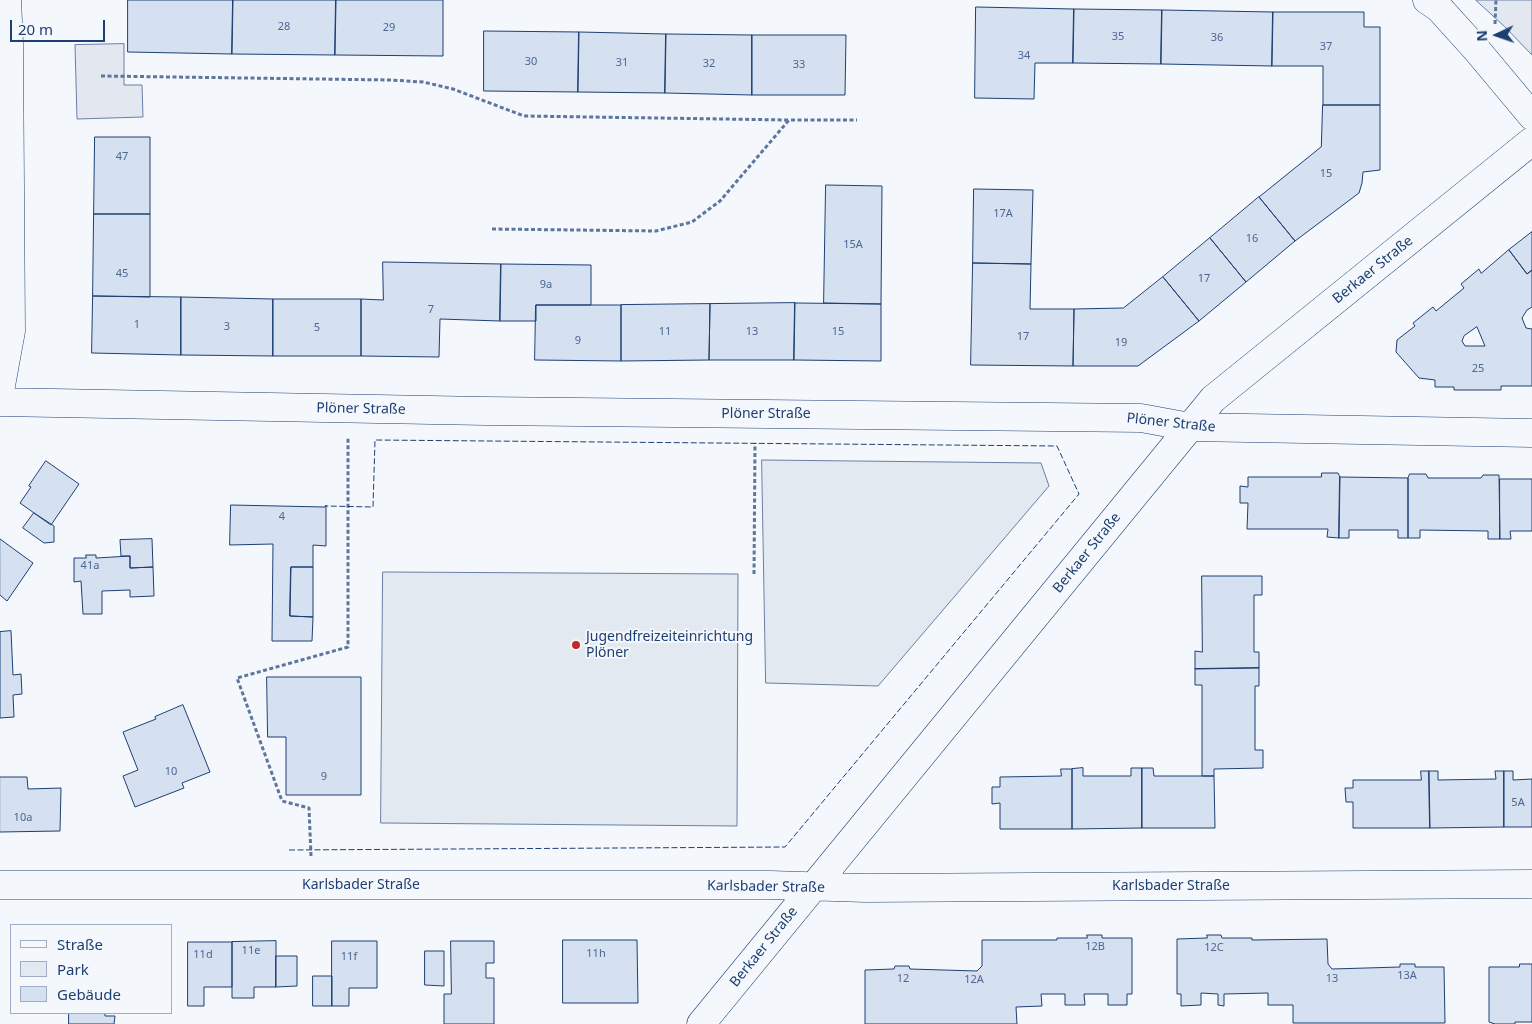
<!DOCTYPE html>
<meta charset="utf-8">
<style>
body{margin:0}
#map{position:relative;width:1532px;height:1024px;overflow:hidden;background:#f4f7fb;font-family:"Noto Sans",sans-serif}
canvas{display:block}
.legend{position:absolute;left:10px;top:924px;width:162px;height:90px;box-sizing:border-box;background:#f4f7fb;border:1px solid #9eadc5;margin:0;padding:6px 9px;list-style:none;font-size:15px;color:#1d3f73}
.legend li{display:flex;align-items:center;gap:10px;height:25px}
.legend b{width:25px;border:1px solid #9eadc5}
.north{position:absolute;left:1472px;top:10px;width:50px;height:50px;-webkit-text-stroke:4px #f4f7fb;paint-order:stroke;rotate:267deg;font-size:14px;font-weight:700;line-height:20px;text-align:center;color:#1d3f73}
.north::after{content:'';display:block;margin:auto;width:18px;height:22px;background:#1d3f73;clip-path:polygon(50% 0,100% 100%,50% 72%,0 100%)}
.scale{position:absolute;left:10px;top:20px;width:95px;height:22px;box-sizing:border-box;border:2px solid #1d3f73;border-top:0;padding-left:6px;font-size:15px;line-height:18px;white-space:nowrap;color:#1d3f73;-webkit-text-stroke:4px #f4f7fb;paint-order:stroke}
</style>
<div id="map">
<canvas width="1532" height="1024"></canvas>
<ul class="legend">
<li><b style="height:6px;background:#f4f7fb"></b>Straße</li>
<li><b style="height:14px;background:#e3e9f0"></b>Park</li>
<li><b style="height:14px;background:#d5e0f0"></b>Gebäude</li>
</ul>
<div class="north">N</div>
<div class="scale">20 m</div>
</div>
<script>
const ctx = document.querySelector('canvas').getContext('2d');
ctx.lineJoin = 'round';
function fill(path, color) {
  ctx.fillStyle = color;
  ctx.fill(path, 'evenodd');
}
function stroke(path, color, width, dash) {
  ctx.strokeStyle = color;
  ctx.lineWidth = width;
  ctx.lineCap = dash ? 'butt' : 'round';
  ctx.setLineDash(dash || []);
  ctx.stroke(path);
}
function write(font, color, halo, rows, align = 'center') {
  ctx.font = font + ' "Noto Sans",sans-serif';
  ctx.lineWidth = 4;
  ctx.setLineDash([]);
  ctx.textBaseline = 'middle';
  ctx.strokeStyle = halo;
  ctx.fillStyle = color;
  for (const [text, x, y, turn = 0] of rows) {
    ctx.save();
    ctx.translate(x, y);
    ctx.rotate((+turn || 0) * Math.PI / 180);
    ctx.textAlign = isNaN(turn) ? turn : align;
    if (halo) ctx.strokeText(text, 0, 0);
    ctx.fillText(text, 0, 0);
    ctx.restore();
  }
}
const green = new Path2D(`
 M 762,460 L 1041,463 L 1049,486 L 878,686 L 766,683 Z
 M 383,572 L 738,574 L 737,826 L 381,823 Z`);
fill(green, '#e3e9f0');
stroke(green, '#687fa3', 1);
const parking = new Path2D(`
 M 1476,0 L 1532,0 L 1532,55 L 1505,27 Z
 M 124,44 L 124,85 L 142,85 L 143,117 L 77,119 L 75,45 Z`);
fill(parking, '#e3e8f0');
stroke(parking, '#687fa3', 1);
const building = new Path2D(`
 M 128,0 L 233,0 L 232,54 L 128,52 Z
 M 233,0 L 336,0 L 335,55 L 232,54 Z
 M 336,0 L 443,0 L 443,56 L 335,55 Z
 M 976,7 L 1074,9 L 1073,63 L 1035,63 L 1034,99 L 975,98 Z
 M 1074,9 L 1162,10 L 1161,64 L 1073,63 Z
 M 1162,10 L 1273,12 L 1272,66 L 1161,64 Z
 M 1273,12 L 1364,12 L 1364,27 L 1380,27 L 1380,105 L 1323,105 L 1323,66 L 1272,66 Z
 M 484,31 L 579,32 L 578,92 L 484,91 Z
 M 579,32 L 666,34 L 665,93 L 578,92 Z
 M 666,34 L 752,35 L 752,95 L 665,93 Z
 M 752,35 L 846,35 L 845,95 L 752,95 Z
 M 1323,105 L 1380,105 L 1380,170 L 1363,172 L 1362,183 L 1359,193 L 1295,241 L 1259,197 L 1321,147 Z
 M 95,137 L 150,137 L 150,214 L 94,214 Z
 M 826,185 L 882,186 L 881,304 L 824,303 Z
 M 974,189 L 1033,190 L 1031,264 L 973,263 Z
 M 1259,197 L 1295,241 L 1246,282 L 1210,238 Z
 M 94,214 L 150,214 L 150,297 L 93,296 Z
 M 1532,232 L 1532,270 L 1527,274 L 1509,250 Z
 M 1210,238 L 1246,282 L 1199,321 L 1163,277 Z
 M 1509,250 L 1527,274 L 1532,270 L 1532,307 L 1527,310 L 1522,318 L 1526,328 L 1532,329 L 1532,386 L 1501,386 L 1501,390 L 1454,390 L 1454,387 L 1435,387 L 1435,380 L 1419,378 L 1396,352 L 1397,340 L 1415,326 L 1413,323 L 1433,307 L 1436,311 L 1464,288 L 1461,284 L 1479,269 L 1481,273 ZM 1477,327 L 1485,346 L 1465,346 L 1462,341 L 1464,336 Z
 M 383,262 L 501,264 L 500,321 L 440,319 L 439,357 L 361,356 L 361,299 L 383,300 Z
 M 973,263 L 1031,264 L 1030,309 L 1074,309 L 1073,366 L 971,365 Z
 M 501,264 L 591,265 L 591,305 L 536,305 L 536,321 L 500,321 Z
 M 1163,277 L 1199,321 L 1138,366 L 1073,366 L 1074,309 L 1123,308 Z
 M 93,296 L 181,297 L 181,355 L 92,353 Z
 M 181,297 L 273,299 L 273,356 L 181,355 Z
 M 273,299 L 361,299 L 361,356 L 273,356 Z
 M 795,303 L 794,360 L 709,360 L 710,304 Z
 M 795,303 L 881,304 L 881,361 L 794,360 Z
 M 710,304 L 709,360 L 621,361 L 621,305 Z
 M 536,305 L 621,305 L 621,361 L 535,360 Z
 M 46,461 L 79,484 L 51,525 L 20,503 L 31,487 L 29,486 Z
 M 1322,473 L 1338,473 L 1340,477 L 1339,538 L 1327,537 L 1328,529 L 1247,529 L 1248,503 L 1240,503 L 1240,486 L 1248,487 L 1248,477 L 1321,477 Z
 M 1410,474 L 1426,474 L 1428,478 L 1481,478 L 1483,475 L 1499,475 L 1500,539 L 1488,539 L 1488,531 L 1420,530 L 1420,538 L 1408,538 L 1408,478 Z
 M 1340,477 L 1408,478 L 1408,538 L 1398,538 L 1398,530 L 1349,530 L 1349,538 L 1339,538 Z
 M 1500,479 L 1532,479 L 1532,531 L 1510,531 L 1511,539 L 1500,539 Z
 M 231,505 L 325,507 L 326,505 L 326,546 L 313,545 L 313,567 L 291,567 L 290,616 L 313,617 L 312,641 L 272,641 L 273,544 L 230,545 Z
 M 34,513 L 54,526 L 54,542 L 44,543 L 23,528 Z
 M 0,539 L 33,563 L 7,601 L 0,595 Z
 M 152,539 L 153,567 L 130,568 L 130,556 L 121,556 L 120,540 Z
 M 86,555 L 96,555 L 96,558 L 130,556 L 130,568 L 153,567 L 154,596 L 130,597 L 130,590 L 102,591 L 102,614 L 83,614 L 81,581 L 74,582 L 74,558 L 86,558 Z
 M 291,567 L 313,567 L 313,617 L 290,616 Z
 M 1202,576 L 1262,576 L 1262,595 L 1254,595 L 1254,652 L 1259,652 L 1259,668 L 1195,669 L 1195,651 L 1202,652 Z
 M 11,631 L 13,675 L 21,674 L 22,694 L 13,695 L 14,717 L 0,718 L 0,632 Z
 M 1259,668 L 1259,686 L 1255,686 L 1255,750 L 1263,750 L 1263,768 L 1214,769 L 1214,776 L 1202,776 L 1202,685 L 1195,685 L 1195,669 Z
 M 267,677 L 361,677 L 361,795 L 286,795 L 286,737 L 268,737 Z
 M 183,705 L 210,772 L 182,783 L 184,788 L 135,807 L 123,776 L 138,770 L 123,732 L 156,719 L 155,717 Z
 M 1083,768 L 1083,776 L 1131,776 L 1131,768 L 1142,768 L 1142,828 L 1072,829 L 1072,769 Z
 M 1142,768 L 1153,768 L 1154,776 L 1214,776 L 1215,828 L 1142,828 Z
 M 1061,769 L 1072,769 L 1072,829 L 1000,829 L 1000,803 L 992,804 L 992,787 L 1000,787 L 1000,777 L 1061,776 Z
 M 1421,771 L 1429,771 L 1430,828 L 1353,828 L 1353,802 L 1346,802 L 1345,788 L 1353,788 L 1353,780 L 1421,780 Z
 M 1429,771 L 1438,771 L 1438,780 L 1496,779 L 1495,771 L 1504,771 L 1504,827 L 1430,828 Z
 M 1504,771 L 1513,771 L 1513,780 L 1532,779 L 1532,827 L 1504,827 Z
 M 0,777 L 27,777 L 28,789 L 61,788 L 60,831 L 0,832 Z
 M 1087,935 L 1102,935 L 1102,938 L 1132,938 L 1132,994 L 1127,994 L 1127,1005 L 1108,1005 L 1108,994 L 1084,994 L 1085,1005 L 1065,1005 L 1065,994 L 1041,994 L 1042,1006 L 1016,1007 L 1017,1024 L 865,1024 L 865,970 L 894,969 L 895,966 L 909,966 L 910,969 L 977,971 L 982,966 L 982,940 L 1057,940 L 1057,938 L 1087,938 Z
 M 1207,935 L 1221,935 L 1222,938 L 1252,938 L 1252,940 L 1327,939 L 1328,964 L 1332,969 L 1400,967 L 1400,964 L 1415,964 L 1415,967 L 1444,967 L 1445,1023 L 1293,1023 L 1293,1005 L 1268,1005 L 1268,993 L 1224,994 L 1224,1006 L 1218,1005 L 1218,994 L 1201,993 L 1201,1005 L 1181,1006 L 1181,994 L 1177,994 L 1177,939 L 1207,938 Z
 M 563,940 L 637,940 L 638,1003 L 563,1003 Z
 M 276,941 L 276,987 L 254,987 L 254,998 L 232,998 L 232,942 Z
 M 332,941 L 377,941 L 377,988 L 349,988 L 349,1006 L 332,1006 Z
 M 451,941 L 494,941 L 494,963 L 486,963 L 486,978 L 494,978 L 494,1024 L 444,1024 L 444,994 L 451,994 Z
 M 188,942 L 232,942 L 232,987 L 204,987 L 204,1006 L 188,1006 Z
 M 425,951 L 444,951 L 444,986 L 425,985 Z
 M 276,956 L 297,956 L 297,986 L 276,987 Z
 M 1520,964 L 1532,964 L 1532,1022 L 1515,1022 L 1515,1024 L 1495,1024 L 1489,1022 L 1489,967 L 1519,967 Z
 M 313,976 L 332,976 L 332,1006 L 313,1006 Z
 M 69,1013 L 105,1013 L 105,1016 L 115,1016 L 114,1024 L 69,1024 Z`);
fill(building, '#d5e0f0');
stroke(building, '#1d3f73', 1);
const street = new Path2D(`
 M 0,391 L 11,331 L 9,43 L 7,0
 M 0,402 L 485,411 L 1141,418 L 1190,427 L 1532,433
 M 0,885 L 770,885 L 866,888 L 1532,884
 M 701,1024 L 1213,399 L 1532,141`);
const secondary = new Path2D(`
 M 1427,0 L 1439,8 L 1476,49 L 1532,116`);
stroke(street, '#1d3f73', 29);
stroke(secondary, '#1d3f73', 29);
stroke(new Path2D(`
 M 1495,24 L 1496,0
 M 101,76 L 390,80 L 423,82 L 453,89 L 524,116 L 789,120
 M 492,229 L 656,231 L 692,222 L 720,201 L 789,120 L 857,120
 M 754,574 L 755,443
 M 311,856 L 309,808 L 282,801 L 237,678 L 348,647 L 348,438`), '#5e769c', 3, [4, 2.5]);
stroke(street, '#f4f7fb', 28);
stroke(secondary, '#f4f7fb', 28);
stroke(new Path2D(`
 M 289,850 L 785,847 L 1079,494 L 1057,446 L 375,440 L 373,507 L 326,506`), '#1d3f73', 1, [6, 2.5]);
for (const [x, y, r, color] of [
 [576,645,5,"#c62828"]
]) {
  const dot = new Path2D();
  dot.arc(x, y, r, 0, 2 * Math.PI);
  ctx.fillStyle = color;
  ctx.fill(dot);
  stroke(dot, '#f4f7fb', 2);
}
write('11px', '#4b6792', null, [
 ["28",284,27],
 ["29",389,28],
 ["35",1118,37],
 ["36",1217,38],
 ["37",1326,47],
 ["34",1024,56],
 ["30",531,62],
 ["31",622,63],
 ["32",709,64],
 ["33",799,65],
 ["47",122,157],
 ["15",1326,174],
 ["17A",1003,214],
 ["16",1252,239],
 ["15A",853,245],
 ["45",122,274],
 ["17",1204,279],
 ["9a",546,285],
 ["7",431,310],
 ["1",137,325],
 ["3",227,327],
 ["5",317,328],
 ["11",665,332],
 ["13",752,332],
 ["15",838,332],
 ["17",1023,337],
 ["9",578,341],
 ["19",1121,343],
 ["25",1478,369],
 ["4",282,517],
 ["41a",90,566],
 ["10",171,772],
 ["9",324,777],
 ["5A",1518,803],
 ["10a",23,818],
 ["12B",1095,947],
 ["12C",1214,948],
 ["11e",251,951],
 ["11h",596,954],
 ["11d",203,955],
 ["11f",349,957],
 ["13A",1407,976],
 ["12",903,979],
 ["13",1332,979],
 ["12A",974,980]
]);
write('14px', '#1d3f73', '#f4f7fb', [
 ["Berkaer Straße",1373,270,-39],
 ["Plöner Straße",361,409,1],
 ["Plöner Straße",766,414],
 ["Plöner Straße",1171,423,6],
 ["Berkaer Straße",1087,553,-51],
 ["Karlsbader Straße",361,885],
 ["Karlsbader Straße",1171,886],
 ["Karlsbader Straße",766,887,1],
 ["Berkaer Straße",764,947,-51]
]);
write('14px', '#1d3f73', '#f4f7fb', [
 ["Jugendfreizeiteinrichtung",586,637],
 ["Plöner",586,653]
], 'left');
</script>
